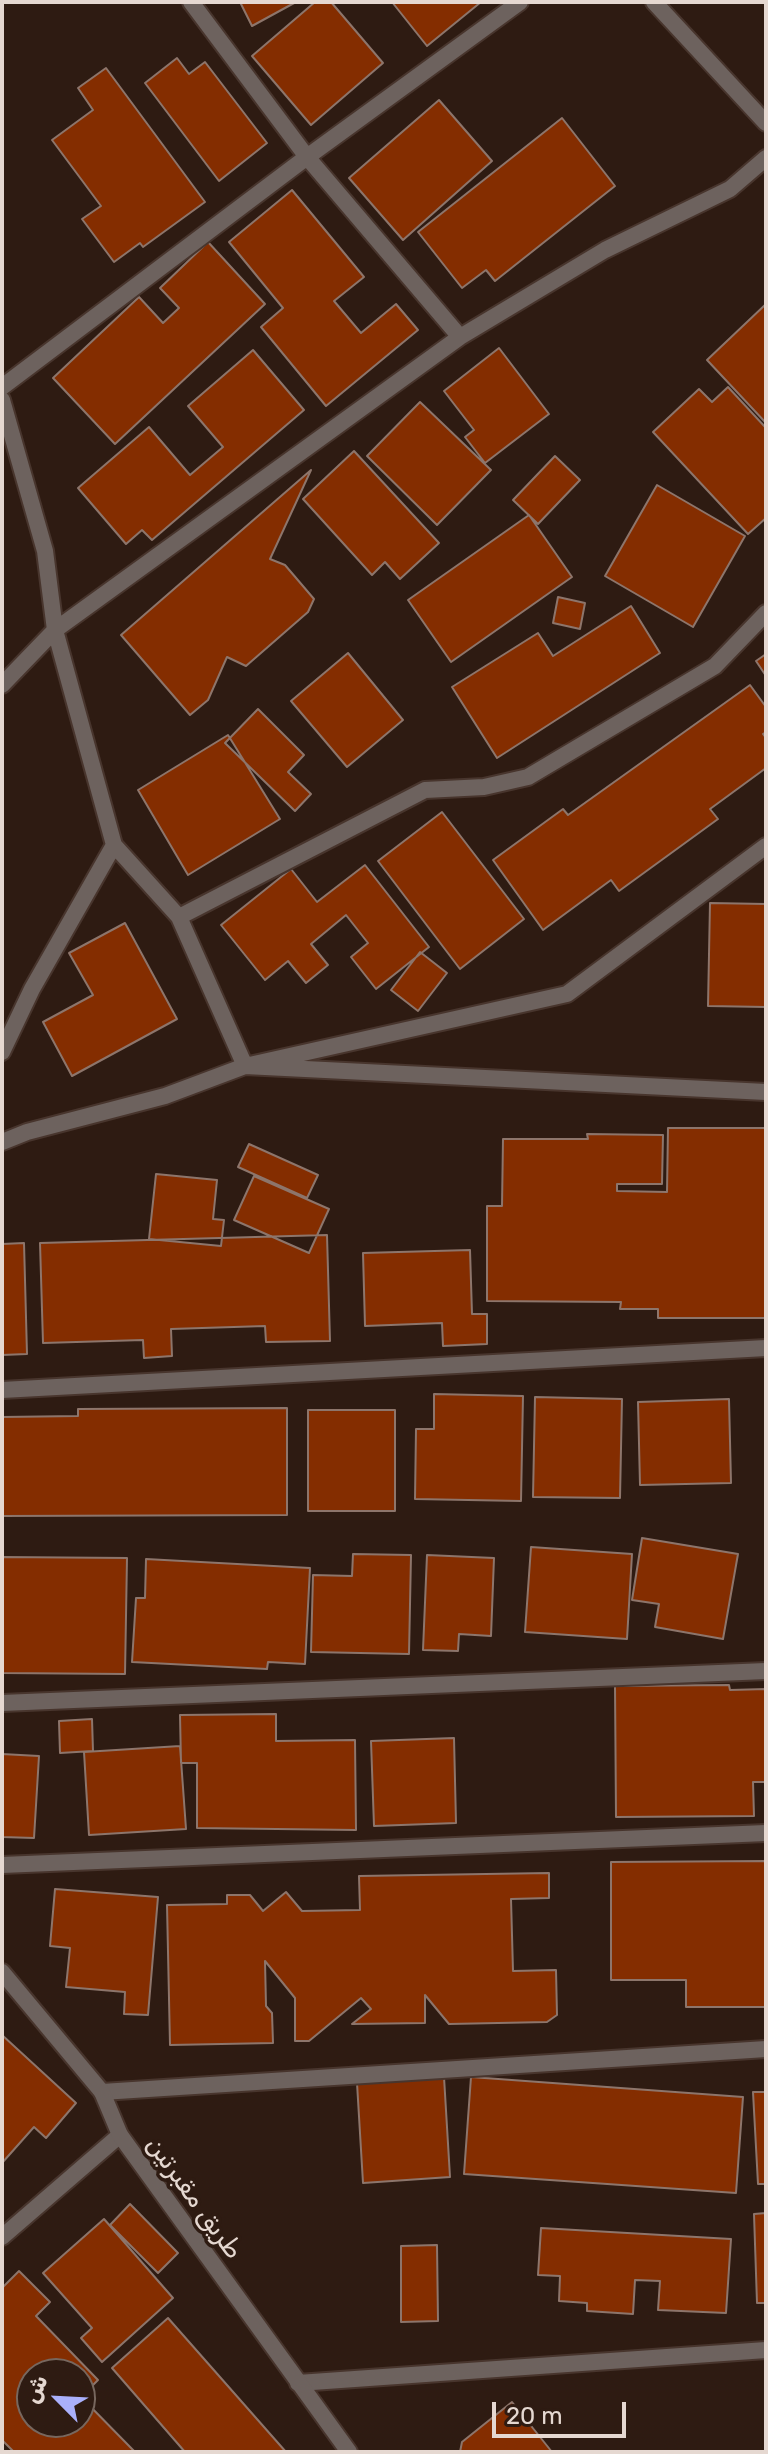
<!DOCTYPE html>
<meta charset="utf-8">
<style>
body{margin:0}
#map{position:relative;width:768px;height:2454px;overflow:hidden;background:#2e1b12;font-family:Rubik,Vazirmatn,sans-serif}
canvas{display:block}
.frame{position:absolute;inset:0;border:4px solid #e5d8d1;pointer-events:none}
.north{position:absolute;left:16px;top:2358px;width:80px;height:80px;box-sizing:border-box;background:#2e1b12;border:2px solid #77675e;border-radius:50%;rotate:294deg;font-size:22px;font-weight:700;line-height:32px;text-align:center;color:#e5d8d1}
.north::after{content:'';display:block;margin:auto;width:28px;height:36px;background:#aab0fb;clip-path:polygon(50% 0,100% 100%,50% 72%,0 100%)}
.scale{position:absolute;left:492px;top:2402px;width:134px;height:36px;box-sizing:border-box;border:4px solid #e5d8d1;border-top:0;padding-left:10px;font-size:24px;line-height:28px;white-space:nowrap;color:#e5d8d1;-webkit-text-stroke:6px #2e1b12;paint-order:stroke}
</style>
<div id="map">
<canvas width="768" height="2454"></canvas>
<div class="frame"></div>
<div class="north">ش</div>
<div class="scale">20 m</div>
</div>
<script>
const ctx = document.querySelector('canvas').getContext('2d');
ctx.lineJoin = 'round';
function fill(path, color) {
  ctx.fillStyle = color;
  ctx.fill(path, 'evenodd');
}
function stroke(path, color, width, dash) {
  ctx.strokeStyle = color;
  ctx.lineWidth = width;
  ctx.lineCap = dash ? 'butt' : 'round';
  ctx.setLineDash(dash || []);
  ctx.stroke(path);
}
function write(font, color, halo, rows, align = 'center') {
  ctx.font = font + ' Rubik,Vazirmatn,sans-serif';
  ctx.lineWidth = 7;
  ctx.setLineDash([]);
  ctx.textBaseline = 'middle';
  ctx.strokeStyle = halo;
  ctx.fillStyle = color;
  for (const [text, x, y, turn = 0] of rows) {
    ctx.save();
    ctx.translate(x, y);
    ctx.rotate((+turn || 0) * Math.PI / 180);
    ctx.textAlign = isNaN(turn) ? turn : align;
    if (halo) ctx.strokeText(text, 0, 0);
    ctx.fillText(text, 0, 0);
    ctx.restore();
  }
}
const building = new Path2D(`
 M 240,2 L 296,2 L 252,26 Z
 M 315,2 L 331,2 L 383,63 L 311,125 L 252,56 Z
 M 392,2 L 481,2 L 427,46 Z
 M 177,58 L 189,74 L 205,62 L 267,143 L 219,181 L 145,83 Z
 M 106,68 L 205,202 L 143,247 L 140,243 L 114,262 L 82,219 L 101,206 L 52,140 L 93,110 L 78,88 Z
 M 439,100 L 492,161 L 403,240 L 349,178 Z
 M 562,118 L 615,186 L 495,281 L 486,270 L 462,288 L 418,232 Z
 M 292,190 L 364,277 L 334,301 L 361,333 L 396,304 L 418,330 L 326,406 L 261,327 L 283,308 L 229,242 Z
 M 208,242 L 265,304 L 115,444 L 53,378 L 139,297 L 163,323 L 179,308 L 160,288 Z
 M 766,304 L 766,423 L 707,360 Z
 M 499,348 L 549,414 L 485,463 L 465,437 L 474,430 L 444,391 Z
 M 253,350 L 304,410 L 152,540 L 142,530 L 126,544 L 78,488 L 149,427 L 190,475 L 223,447 L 188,406 Z
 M 728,387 L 766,428 L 766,518 L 748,534 L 653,432 L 699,389 L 712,402 Z
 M 420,402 L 491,470 L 437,525 L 367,456 Z
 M 354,451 L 439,543 L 400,579 L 385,562 L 372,575 L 303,499 Z
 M 555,456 L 580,480 L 538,524 L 513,500 Z
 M 311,470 L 270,559 L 285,565 L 314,599 L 308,612 L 246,666 L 227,657 L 208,700 L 190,715 L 121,635 Z
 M 657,485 L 745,536 L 693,627 L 605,576 Z
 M 529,515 L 572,577 L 451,662 L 408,600 Z
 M 558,597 L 585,603 L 580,629 L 553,623 Z
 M 631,606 L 660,653 L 497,758 L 452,687 L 538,633 L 553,656 Z
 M 348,653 L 403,720 L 347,767 L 291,701 Z
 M 766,654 L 766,676 L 756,661 Z
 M 750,685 L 766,707 L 766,732 L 763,734 L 766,738 L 766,768 L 710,809 L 718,819 L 619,891 L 611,880 L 543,930 L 493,860 L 563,809 L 568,815 Z
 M 258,709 L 304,755 L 288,772 L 311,794 L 295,811 L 225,743 Z
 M 228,735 L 280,819 L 188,875 L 138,790 Z
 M 442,812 L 524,919 L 460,969 L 378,861 Z
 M 365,865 L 429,947 L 376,989 L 351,957 L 368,943 L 346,915 L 311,944 L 328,965 L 306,983 L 288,961 L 265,980 L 221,925 L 291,869 L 317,902 Z
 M 710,903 L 766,904 L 766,1007 L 708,1006 Z
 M 125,923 L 177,1019 L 72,1076 L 43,1022 L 93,995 L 69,953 Z
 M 420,952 L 447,973 L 418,1011 L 391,990 Z
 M 668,1128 L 766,1128 L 766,1318 L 658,1318 L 658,1309 L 620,1309 L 621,1302 L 487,1301 L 487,1206 L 502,1206 L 503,1139 L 588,1139 L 587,1134 L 663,1135 L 662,1184 L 617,1184 L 617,1191 L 667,1192 Z
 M 249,1144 L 318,1175 L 307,1198 L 238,1167 Z
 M 156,1174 L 217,1180 L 213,1219 L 224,1220 L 221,1246 L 149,1239 Z
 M 254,1176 L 329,1209 L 309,1253 L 234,1220 Z
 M 327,1235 L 330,1341 L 266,1342 L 265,1326 L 171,1329 L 172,1356 L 144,1358 L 143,1340 L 43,1343 L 40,1243 Z
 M 24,1243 L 27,1354 L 2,1355 L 2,1244 Z
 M 470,1250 L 472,1314 L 487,1314 L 487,1344 L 443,1346 L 442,1323 L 365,1326 L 363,1253 Z
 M 434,1394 L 523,1396 L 521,1501 L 415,1499 L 416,1429 L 434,1429 Z
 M 535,1397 L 622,1399 L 620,1498 L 533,1497 Z
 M 729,1399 L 731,1483 L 640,1485 L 638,1402 Z
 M 287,1408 L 287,1515 L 2,1516 L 2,1417 L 78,1416 L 78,1409 Z
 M 308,1410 L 395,1410 L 395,1511 L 308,1511 Z
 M 642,1538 L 738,1554 L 723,1639 L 655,1627 L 659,1604 L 632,1600 Z
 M 531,1547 L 632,1554 L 627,1639 L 525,1632 Z
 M 353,1554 L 411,1555 L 409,1654 L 311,1652 L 313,1575 L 352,1576 Z
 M 427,1555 L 494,1558 L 491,1636 L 459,1634 L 458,1651 L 423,1650 Z
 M 2,1557 L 127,1558 L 125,1674 L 2,1673 Z
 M 146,1559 L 310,1568 L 305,1664 L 268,1662 L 267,1669 L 132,1662 L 136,1598 L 145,1598 Z
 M 729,1685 L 730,1690 L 766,1689 L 766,1782 L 753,1782 L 754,1816 L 616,1817 L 615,1686 Z
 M 276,1714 L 276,1741 L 355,1740 L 356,1830 L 197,1828 L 197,1763 L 181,1763 L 180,1715 Z
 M 92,1719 L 93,1751 L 60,1753 L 59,1721 Z
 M 454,1738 L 456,1823 L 374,1826 L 371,1741 Z
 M 180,1746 L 186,1829 L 89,1835 L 84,1752 Z
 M 2,1754 L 39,1756 L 34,1838 L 2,1837 Z
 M 766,1861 L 766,2007 L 686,2007 L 686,1980 L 611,1980 L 611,1862 Z
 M 549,1873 L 549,1898 L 511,1899 L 513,1971 L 556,1970 L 557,2015 L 547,2022 L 449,2024 L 425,1995 L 425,2023 L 352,2024 L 371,2009 L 361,1998 L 309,2041 L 295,2041 L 295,1998 L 265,1961 L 266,2006 L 272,2013 L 273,2043 L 170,2045 L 167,1905 L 227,1904 L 227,1895 L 250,1895 L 263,1911 L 286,1892 L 302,1911 L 360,1910 L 359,1876 Z
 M 55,1889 L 158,1897 L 148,2015 L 124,2014 L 125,1992 L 66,1987 L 70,1948 L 50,1946 Z
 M 2,2035 L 76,2103 L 46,2138 L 34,2127 L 2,2163 Z
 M 444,2077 L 450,2177 L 363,2183 L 357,2083 Z
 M 471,2077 L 743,2097 L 736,2193 L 464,2174 Z
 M 753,2092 L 766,2092 L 766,2184 L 758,2184 Z
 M 765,2183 L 766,2183 L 766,2303 L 757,2303 L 754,2214 L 766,2213 Z
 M 130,2204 L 178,2253 L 158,2273 L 110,2225 Z
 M 104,2219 L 173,2298 L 102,2362 L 81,2338 L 92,2328 L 43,2273 Z
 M 541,2228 L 731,2239 L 726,2313 L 658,2310 L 660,2281 L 635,2280 L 633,2314 L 587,2311 L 587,2303 L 559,2301 L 560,2276 L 538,2275 Z
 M 437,2245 L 438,2321 L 401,2322 L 401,2246 Z
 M 19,2271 L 50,2302 L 36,2316 L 98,2380 L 81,2397 L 135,2452 L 14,2452 L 2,2440 L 2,2288 ZM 32,2374 L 80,2374 L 80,2422 L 32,2422 Z
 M 168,2318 L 286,2452 L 185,2452 L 112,2368 Z
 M 512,2402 L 552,2452 L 460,2452 L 462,2442 Z`);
fill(building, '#842d00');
stroke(building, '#8d756b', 2);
const minor = new Path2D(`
 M 191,2 L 307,157 L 460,337
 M 654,2 L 766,123
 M 2,387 L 307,157 L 520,2
 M 2,400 L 45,551 L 55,630 L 114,845 L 179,917 L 245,1066 L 567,994 L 766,846
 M 2,685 L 55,630 L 460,337 L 605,250 L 730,189 L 766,158
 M 179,917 L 425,790 L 484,787 L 528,777 L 715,666 L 766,613
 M 2,1052 L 32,989 L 114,845
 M 2,1142 L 27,1132 L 165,1096 L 245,1066 L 766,1092
 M 2,1390 L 766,1348
 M 2,1703 L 766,1671
 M 2,1865 L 766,1833
 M 102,2092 L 766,2049
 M 2,2237 L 120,2135
 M 298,2383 L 766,2350`);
const tertiary = new Path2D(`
 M 2,1972 L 102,2092 L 120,2135 L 349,2452`);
stroke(minor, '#48352d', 20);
stroke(tertiary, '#48352d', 20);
stroke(minor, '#6d625e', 16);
stroke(tertiary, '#6d625e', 16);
write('26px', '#e5d8d1', '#2e1b12', [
 ["طريق مقبرتين",194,2198,54]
]);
</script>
